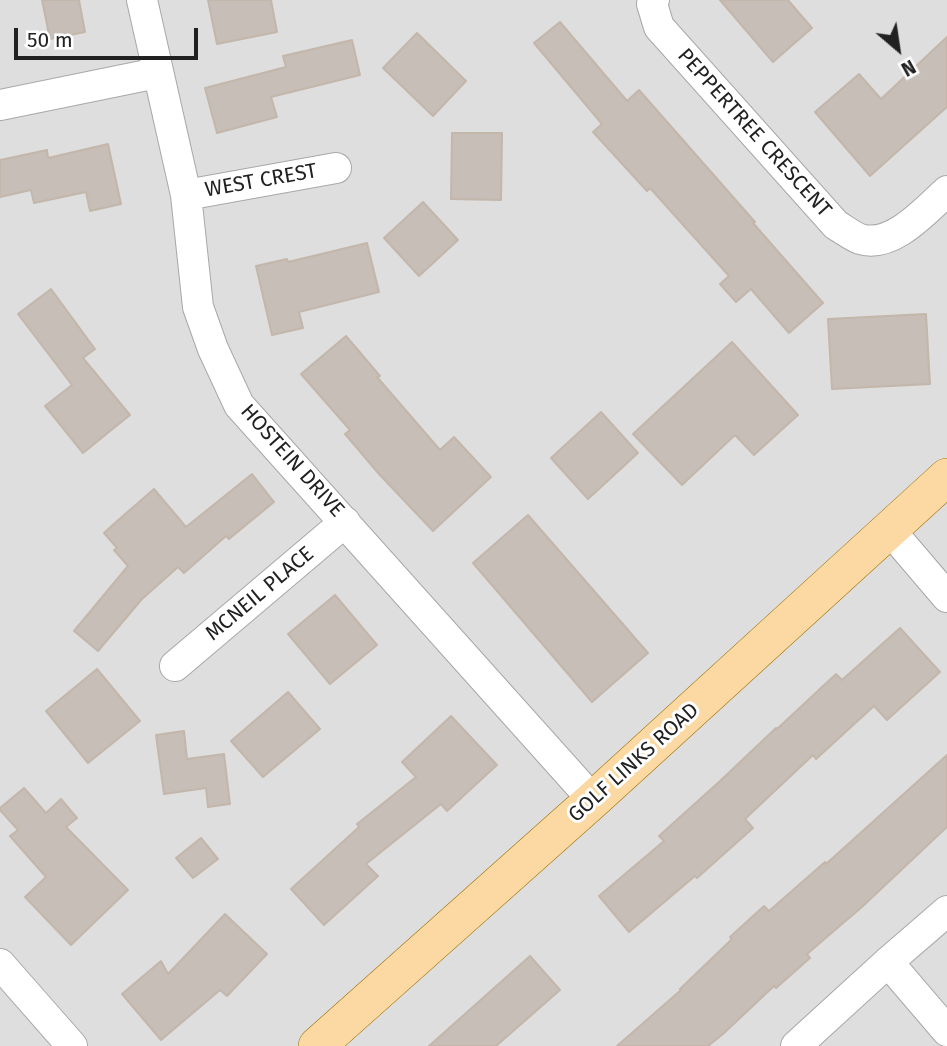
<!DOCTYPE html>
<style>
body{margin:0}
#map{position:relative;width:947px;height:1046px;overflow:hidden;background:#f1eee7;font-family:"Fira Sans",sans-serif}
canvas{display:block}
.north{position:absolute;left:863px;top:14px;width:70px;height:70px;-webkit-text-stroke:5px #fff;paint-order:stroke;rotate:151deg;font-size:19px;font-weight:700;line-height:28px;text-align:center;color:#212121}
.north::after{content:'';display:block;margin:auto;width:24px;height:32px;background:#212121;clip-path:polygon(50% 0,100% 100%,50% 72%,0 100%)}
.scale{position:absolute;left:14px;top:28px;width:184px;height:32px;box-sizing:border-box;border:4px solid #212121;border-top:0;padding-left:9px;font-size:21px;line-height:24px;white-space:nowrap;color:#212121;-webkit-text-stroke:5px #fff;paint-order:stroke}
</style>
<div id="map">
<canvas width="947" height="1046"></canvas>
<div class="north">N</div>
<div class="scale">50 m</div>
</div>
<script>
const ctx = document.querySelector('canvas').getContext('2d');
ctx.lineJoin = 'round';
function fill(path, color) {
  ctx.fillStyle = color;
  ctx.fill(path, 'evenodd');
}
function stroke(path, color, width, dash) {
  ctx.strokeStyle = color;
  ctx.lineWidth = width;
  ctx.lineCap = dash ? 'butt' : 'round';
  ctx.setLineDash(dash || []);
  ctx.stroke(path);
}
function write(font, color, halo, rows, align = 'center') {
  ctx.font = font + ' "Fira Sans",sans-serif';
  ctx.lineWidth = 6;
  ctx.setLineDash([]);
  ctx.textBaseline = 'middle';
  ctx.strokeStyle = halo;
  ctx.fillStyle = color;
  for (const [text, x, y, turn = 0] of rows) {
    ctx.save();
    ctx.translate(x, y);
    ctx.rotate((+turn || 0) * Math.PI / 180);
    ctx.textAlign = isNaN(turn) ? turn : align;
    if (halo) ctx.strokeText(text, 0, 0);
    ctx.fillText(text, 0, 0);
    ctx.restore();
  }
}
fill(new Path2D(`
 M 0,0 L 947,0 L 947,1046 L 0,1046 Z`), '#dfdede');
const building = new Path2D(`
 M 42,0 L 79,0 L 85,32 L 50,39 Z
 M 208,0 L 271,0 L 277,32 L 217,44 Z
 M 720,0 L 788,0 L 812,28 L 773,62 Z
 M 560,22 L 627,101 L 639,90 L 755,222 L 753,223 L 823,303 L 789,333 L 751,289 L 736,302 L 720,284 L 729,276 L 650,188 L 647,191 L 593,132 L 602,124 L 534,43 Z
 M 417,33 L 466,81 L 433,116 L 383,68 Z
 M 947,37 L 947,107 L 870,176 L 815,112 L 859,74 L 881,99 Z
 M 352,40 L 360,75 L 271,97 L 277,117 L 217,133 L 205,88 L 286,67 L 283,56 Z
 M 452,133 L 502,133 L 501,200 L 451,199 Z
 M 108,144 L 121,204 L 90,211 L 86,192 L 34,203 L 31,190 L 0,197 L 0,160 L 47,150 L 48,158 Z
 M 423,202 L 458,240 L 419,276 L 384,238 Z
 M 367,243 L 379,292 L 299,312 L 303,328 L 272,335 L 256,266 L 287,259 L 288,262 Z
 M 51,289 L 95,349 L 83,358 L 130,415 L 83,453 L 45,406 L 72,385 L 18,314 Z
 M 926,314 L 930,384 L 832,389 L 828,319 Z
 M 346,336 L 380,376 L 377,377 L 440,450 L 454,437 L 491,477 L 433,531 L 379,474 L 345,434 L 350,430 L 301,374 Z
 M 732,342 L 798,415 L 754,455 L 735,435 L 682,485 L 633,434 Z
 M 601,412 L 638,453 L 588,499 L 551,458 Z
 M 252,474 L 274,502 L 229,539 L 226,536 L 184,573 L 178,567 L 142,599 L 98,651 L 74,631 L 128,566 L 114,550 L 117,548 L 104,533 L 116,522 L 154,489 L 186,527 Z
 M 528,515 L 648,653 L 592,702 L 473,563 Z
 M 335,595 L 377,645 L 330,684 L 288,634 Z
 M 900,628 L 940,672 L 887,720 L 874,706 L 816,759 L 813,755 L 745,819 L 753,828 L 697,878 L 695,876 L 629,932 L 599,896 L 664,841 L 659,836 L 720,781 L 776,728 L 777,729 L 836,674 L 842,680 Z
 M 97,669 L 140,721 L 88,763 L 46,711 Z
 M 288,692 L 320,729 L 263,777 L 231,741 Z
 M 451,716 L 497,765 L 447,811 L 441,804 L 366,864 L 378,876 L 324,925 L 291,889 L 359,827 L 357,824 L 416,777 L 402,762 Z
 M 184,731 L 187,759 L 224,754 L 230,804 L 208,807 L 206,788 L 164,794 L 156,735 Z
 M 947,755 L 947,827 L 863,906 L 807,954 L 810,958 L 776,988 L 774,986 L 723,1034 L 708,1046 L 617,1046 L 681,990 L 680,989 L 732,939 L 730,937 L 764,906 L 769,911 L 825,862 L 826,864 Z
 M 24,788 L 46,813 L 61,799 L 77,818 L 66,827 L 128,890 L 71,945 L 25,897 L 46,877 L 10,836 L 18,830 L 0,810 L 0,808 Z
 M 201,838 L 218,859 L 193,878 L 176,858 Z
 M 225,914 L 267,954 L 227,996 L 220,990 L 161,1040 L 122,994 L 161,961 L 168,974 Z
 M 530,956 L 560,990 L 496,1046 L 429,1046 Z`);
fill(building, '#c6beb7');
stroke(building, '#c3b6aa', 2);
const minor = new Path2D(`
 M 142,0 L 186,195 L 198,307 L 213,349 L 239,405 L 593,800
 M 654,0 L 652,4 L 659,27 L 836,225 C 843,229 852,236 860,239 C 892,249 925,211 947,191
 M 0,105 L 157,73
 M 186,195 L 336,168
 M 889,529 L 947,597
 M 175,666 L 345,522
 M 888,962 L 947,1031
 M 0,964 L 72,1046
 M 796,1046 L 888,962 L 947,911`);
const major = new Path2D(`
 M 317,1046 L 593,800 L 947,477`);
stroke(minor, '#a8a8a8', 32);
stroke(major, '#9d7000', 38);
stroke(minor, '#fff', 30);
stroke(major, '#fcd9a2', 37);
write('21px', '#212121', '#fff', [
 ["PEPPERTREE CRESCENT",754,133,48],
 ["WEST CREST",261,181,-10],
 ["HOSTEIN DRIVE",292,461,48],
 ["MCNEIL PLACE",260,594,-40],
 ["GOLF LINKS ROAD",634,763,-42]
]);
</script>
